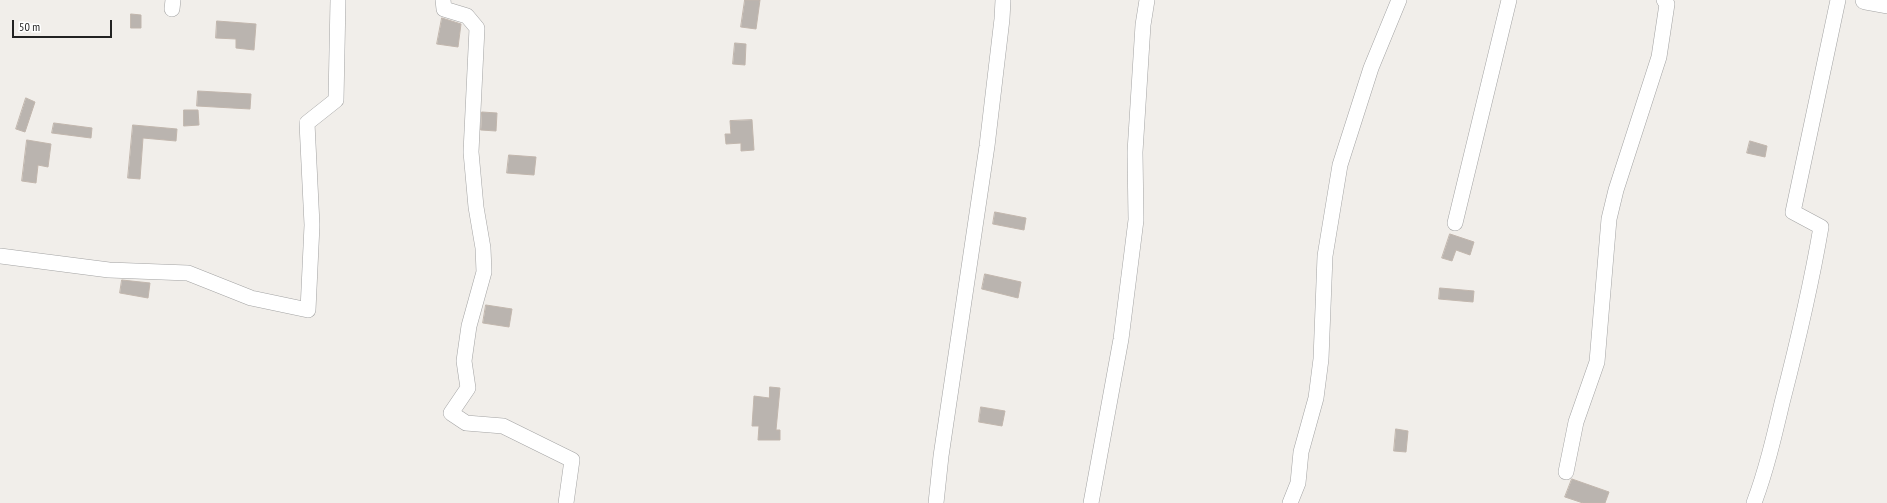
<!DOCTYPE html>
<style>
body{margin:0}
#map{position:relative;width:1887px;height:503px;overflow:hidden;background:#f1eeea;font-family:"PT Sans Narrow",sans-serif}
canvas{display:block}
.scale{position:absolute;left:12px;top:20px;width:100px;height:18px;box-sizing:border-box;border:2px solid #222;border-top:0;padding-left:5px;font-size:12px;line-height:14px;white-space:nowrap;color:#222;-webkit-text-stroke:3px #fff;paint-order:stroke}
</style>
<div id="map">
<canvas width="1887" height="503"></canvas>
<div class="scale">50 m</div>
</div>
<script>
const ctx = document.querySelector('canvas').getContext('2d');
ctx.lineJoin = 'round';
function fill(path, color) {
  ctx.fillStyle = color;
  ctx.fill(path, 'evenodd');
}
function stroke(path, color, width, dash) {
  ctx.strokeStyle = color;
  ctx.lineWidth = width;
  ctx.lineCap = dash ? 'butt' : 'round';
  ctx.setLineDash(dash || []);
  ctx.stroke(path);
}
const building = new Path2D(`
 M 745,0 L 760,0 L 756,29 L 741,27 Z
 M 131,14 L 141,15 L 141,28 L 131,28 Z
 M 442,18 L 461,24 L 458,47 L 437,44 Z
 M 217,21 L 256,24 L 254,50 L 236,48 L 236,39 L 216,38 Z
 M 735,43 L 746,44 L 745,65 L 733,64 Z
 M 198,91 L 251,94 L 250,109 L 197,106 Z
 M 26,98 L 35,102 L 25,132 L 16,129 Z
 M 184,110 L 198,110 L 199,125 L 184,126 Z
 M 482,112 L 497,113 L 496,131 L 481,130 Z
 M 752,120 L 754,150 L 741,151 L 741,143 L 726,144 L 725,134 L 731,134 L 730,121 Z
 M 54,123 L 92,128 L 91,138 L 52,133 Z
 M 133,125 L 177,129 L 176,141 L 143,138 L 140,179 L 128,178 Z
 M 27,140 L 51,144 L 48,167 L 38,165 L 36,183 L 22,181 Z
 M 1750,141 L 1767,146 L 1765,157 L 1747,153 Z
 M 509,155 L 536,157 L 534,175 L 507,173 Z
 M 995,212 L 1026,218 L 1024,230 L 993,224 Z
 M 1450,234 L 1474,242 L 1470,255 L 1456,250 L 1452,261 L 1442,258 Z
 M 985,274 L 1021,282 L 1018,298 L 982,289 Z
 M 122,280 L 150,283 L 148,298 L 120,293 Z
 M 1440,288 L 1474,291 L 1473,302 L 1439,299 Z
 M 486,305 L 512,309 L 509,327 L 483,323 Z
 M 770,387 L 780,388 L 776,430 L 780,430 L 780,440 L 758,440 L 759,426 L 752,426 L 754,396 L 769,398 Z
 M 981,407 L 1005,411 L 1002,426 L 979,422 Z
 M 1396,429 L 1408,431 L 1406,452 L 1394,451 Z
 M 1572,479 L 1609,492 L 1605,503 L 1583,503 L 1565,497 Z`);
fill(building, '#bab4af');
stroke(building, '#c1b6ad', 1);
const minor = new Path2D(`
 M 443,0 L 444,9 L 467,16 L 477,28 L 471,152 L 476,207 L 483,248 L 484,272 L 469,326 L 464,361 L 468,388 L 451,413 L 466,423 L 503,426 L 572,460 L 566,503
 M 172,9 L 173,0
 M 1455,223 L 1509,0
 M 0,256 L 109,270 L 188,273 L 251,298 L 308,310 L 312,225 L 307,123 L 336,100 L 338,0
 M 1566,472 L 1576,422 L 1597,362 L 1609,219 L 1616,190 L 1659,57 L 1667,4 L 1664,0
 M 936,503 L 941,456 L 987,146 L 1002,19 L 1003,0
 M 1091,503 L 1121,339 L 1136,220 L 1135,152 L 1143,25 L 1147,0
 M 1290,503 L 1298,483 L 1301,452 L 1316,398 L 1321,359 L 1325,256 L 1340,165 L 1371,68 L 1399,0
 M 1754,503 C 1766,471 1774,437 1782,403 C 1797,345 1811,286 1821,227 L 1793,212 L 1838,0`);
const tertiary = new Path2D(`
 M 1865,0 L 1887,4`);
stroke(minor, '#a3a3a3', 16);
stroke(tertiary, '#a3a3a3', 20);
stroke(minor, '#fff', 15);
stroke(tertiary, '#fff', 19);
</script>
